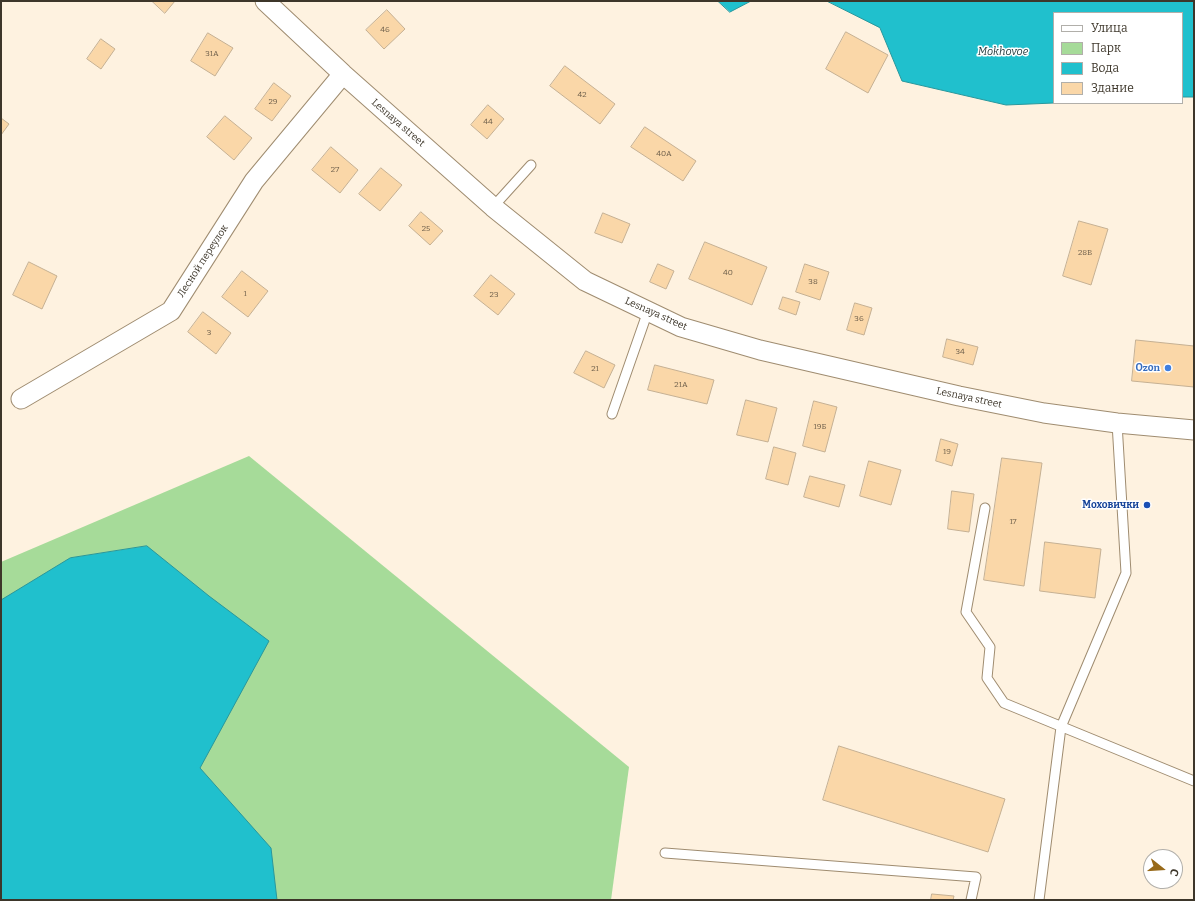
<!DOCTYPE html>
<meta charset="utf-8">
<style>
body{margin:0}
#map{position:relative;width:1195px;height:901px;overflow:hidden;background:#fef2e0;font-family:Bitter,serif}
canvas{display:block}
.frame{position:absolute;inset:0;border:2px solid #3d362a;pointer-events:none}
.legend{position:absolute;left:1053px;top:12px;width:130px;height:92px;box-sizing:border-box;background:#fff;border:1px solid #b1afaa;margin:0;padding:5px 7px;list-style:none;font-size:12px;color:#3d362a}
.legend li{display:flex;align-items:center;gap:8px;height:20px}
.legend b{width:20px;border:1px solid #b1afaa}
.north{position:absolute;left:1143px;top:849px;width:40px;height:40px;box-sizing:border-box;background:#fff;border:1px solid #b1afaa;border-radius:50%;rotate:107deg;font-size:11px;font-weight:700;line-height:16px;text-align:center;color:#3d362a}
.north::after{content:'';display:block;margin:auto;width:14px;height:18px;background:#986a1a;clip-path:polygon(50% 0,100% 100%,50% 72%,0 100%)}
</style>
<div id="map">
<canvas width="1195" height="901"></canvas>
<div class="frame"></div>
<ul class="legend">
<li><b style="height:5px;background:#fff"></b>Улица</li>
<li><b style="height:11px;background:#a6db99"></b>Парк</li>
<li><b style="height:11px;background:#20c0cd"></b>Вода</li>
<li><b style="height:11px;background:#fad7a8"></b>Здание</li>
</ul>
<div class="north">С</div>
</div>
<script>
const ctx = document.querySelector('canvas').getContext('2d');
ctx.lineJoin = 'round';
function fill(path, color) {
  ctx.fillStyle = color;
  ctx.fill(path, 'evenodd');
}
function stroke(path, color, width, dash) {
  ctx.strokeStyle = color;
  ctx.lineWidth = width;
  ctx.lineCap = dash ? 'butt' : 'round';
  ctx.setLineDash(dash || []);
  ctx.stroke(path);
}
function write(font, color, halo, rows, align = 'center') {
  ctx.font = font + ' Bitter,serif';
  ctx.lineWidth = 3;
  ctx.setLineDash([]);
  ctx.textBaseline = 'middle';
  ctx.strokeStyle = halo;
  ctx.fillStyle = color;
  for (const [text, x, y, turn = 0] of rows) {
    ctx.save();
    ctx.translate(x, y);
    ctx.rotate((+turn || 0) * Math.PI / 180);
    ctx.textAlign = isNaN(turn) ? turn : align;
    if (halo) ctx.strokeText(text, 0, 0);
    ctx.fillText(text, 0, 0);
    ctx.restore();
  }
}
fill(new Path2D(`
 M 249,456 L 629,767 L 611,900 L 1,900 L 1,562 Z`), '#a6db99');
const water = new Path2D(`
 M 718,1 L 751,1 L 730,12 Z
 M 827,1 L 1194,1 L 1194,97 L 1182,97 L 1182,13 L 1054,13 L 1054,103 L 1006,105 L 902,81 L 880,28 Z
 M 147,546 L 209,596 L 269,641 L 200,768 L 271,848 L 277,900 L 1,900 L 1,600 L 70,558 Z`);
fill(water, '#20c0cd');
stroke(water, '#29979c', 1);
const building = new Path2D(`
 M 152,1 L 175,1 L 165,13 Z
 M 387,10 L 405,29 L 384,49 L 366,30 Z
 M 846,32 L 888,55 L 868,93 L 826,69 Z
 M 208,33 L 233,48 L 215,76 L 191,61 Z
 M 101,39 L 115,49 L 101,69 L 87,59 Z
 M 565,66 L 615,104 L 600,124 L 550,86 Z
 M 274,83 L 291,96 L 272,121 L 255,109 Z
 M 488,105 L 504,119 L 487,139 L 471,125 Z
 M 225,116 L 252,138 L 234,160 L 207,137 Z
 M 1,118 L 9,124 L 1,135 Z
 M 645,127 L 696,161 L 683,181 L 631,147 Z
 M 331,147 L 358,170 L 340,193 L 312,170 Z
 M 381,168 L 402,185 L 380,211 L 359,194 Z
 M 421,212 L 443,231 L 430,245 L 409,226 Z
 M 603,213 L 630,224 L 622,243 L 595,233 Z
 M 1079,221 L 1108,229 L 1091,285 L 1063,276 Z
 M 705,242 L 767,267 L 752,305 L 689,279 Z
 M 29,262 L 57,276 L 42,309 L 13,295 Z
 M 658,264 L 674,271 L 666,289 L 650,282 Z
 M 805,264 L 829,272 L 820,300 L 796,292 Z
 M 242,271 L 268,291 L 248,317 L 222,297 Z
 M 491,275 L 515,294 L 498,315 L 474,296 Z
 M 783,297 L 800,302 L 796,315 L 779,309 Z
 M 855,303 L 872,308 L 864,335 L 847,330 Z
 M 203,312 L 231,333 L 216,354 L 188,332 Z
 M 947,339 L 978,347 L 973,365 L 943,357 Z
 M 1136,340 L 1194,346 L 1194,387 L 1132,381 Z
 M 586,351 L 615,365 L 604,388 L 574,373 Z
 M 655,365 L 714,380 L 707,404 L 648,390 Z
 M 746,400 L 777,408 L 768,442 L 737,435 Z
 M 814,401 L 837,407 L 825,452 L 803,446 Z
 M 941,439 L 958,444 L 952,466 L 936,461 Z
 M 774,447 L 796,453 L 788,485 L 766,479 Z
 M 1002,458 L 1042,463 L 1024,586 L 984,580 Z
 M 869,461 L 901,470 L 891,505 L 860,496 Z
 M 810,476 L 845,485 L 839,507 L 804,497 Z
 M 952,491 L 974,494 L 969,532 L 948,529 Z
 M 1045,542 L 1101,549 L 1095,598 L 1040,591 Z
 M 839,746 L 1005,799 L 988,852 L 823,800 Z
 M 932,894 L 954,896 L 953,900 L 931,900 Z`);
fill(building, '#fad7a8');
stroke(building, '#c5b093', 1);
const service = new Path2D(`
 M 493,207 L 531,165
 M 612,414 L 648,311
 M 985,508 L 966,612 L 990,647 L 987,678 L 1004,703 L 1194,781
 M 665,853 L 976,877 L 971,900
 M 1039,900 L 1061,727 L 1126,573 L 1117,423`);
const minor = new Path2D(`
 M 265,1 L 343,74 L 493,207 L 585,281 L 681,327 L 760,350 L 959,396 L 1044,413 L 1117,423 L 1194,430
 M 21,399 L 171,311 L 254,181 L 343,74`);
stroke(service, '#9f8c70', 11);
stroke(minor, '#9f8c70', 21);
stroke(service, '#fff', 9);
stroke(minor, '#fff', 19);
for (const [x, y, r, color] of [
 [1168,368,4,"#3f7fe0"],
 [1147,505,4,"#1a4fb4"]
]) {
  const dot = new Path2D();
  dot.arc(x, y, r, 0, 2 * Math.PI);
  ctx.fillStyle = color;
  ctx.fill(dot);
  stroke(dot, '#fff', 1.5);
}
write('8px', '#6c5e4a', null, [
 ["46",385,30],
 ["31А",212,54],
 ["42",582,95],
 ["29",273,102],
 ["44",488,122],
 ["40А",664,154],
 ["27",335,170],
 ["25",426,229],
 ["28В",1085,253],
 ["40",728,273],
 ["38",813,282],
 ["1",245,294],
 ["23",494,295],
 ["36",859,319],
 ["3",209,333],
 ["34",960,352],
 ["21",595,369],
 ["21А",681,385],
 ["19Б",820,427],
 ["19",947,452],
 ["17",1013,522]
]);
write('10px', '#3d362a', '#fff', [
 ["Lesnaya street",398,123,41],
 ["Лесной переулок",203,261,-57],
 ["Lesnaya street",656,314,24],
 ["Lesnaya street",969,398,12]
]);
write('bold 10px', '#366cbe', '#fff', [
 ["Ozon",1160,368]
], 'right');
write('bold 10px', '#164399', '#fff', [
 ["Моховички",1139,505]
], 'right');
write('italic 11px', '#243c3f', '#fff', [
 ["Mokhovoe",1003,52]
]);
</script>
